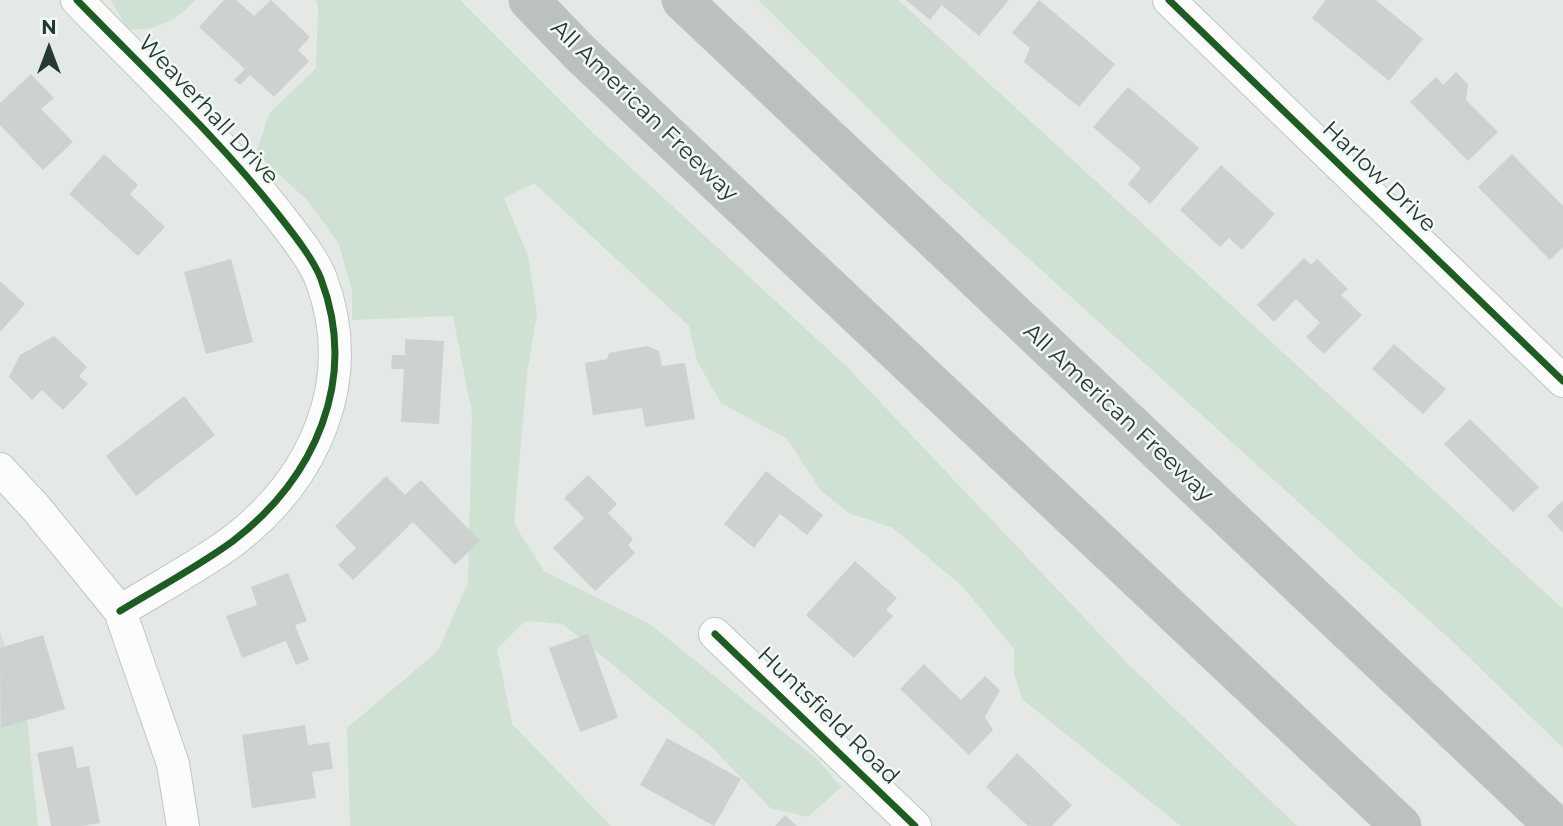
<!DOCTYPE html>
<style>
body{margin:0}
#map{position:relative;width:1563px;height:826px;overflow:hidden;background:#e4e9e6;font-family:Montserrat,sans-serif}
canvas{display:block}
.north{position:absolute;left:14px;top:14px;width:70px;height:70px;-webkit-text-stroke:5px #f2f8f4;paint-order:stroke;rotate:0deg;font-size:19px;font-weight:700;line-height:28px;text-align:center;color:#233a31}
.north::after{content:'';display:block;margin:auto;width:24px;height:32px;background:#233a31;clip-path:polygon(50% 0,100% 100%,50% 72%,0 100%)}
</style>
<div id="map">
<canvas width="1563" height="826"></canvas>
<div class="north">N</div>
</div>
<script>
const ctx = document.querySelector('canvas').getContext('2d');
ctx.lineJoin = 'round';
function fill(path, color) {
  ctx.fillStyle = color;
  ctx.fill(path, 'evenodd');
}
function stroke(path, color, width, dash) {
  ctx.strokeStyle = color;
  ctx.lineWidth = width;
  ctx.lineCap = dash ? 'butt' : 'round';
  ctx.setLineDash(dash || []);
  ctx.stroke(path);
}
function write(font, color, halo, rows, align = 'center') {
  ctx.font = font + ' Montserrat,sans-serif';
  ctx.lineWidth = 5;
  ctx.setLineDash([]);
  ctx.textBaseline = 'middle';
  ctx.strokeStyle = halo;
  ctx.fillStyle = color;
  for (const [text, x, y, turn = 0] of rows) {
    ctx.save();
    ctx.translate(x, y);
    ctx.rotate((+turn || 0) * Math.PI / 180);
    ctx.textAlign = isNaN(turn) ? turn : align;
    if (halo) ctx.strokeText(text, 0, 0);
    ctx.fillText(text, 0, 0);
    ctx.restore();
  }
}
fill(new Path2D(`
 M 111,0 L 195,0 C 174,23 158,29 128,30 Z
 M 316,0 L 460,0 L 592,132 L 846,366 L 1129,665 L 1297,826 L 1181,826 L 1022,699 L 1014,673 L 1014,649 L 963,587 L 893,528 L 849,513 L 822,492 L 787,439 L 721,403 L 697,361 L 689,326 L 534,183 L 504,198 L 528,256 L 537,314 L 527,373 L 514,524 L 544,571 L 651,625 L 818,760 L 841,787 L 808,817 L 770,808 L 710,745 L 563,624 L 525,621 L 497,649 L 512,724 L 611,826 L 350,826 L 347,728 L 438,651 L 468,583 L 472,413 L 453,316 L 352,320 L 352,291 L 339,244 L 307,200 L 256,153 L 269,114 L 316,68 L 318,8 Z
 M 758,0 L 898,0 L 1563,609 L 1563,748 L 1452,641 L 935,174 Z
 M 0,631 L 26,710 L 38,826 L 0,826 Z`), '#cee1d2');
fill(new Path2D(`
 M 224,0 L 236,0 L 254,16 L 271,0 L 310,37 L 298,50 L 309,61 L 274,97 L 250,75 L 240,85 L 234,80 L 245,69 L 199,27 Z
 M 906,0 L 1009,0 L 979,36 L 942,5 L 930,20 Z
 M 1039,0 L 1115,64 L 1079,107 L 1024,62 L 1030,48 L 1012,33 Z
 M 1326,0 L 1376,0 L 1423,39 L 1389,81 L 1312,18 Z
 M 1456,72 L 1468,84 L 1466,100 L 1498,132 L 1468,161 L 1410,102 L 1436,77 L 1443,85 Z
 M 31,74 L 54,98 L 41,109 L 73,142 L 43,170 L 0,125 L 0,103 Z
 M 1128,87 L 1199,148 L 1150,204 L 1128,184 L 1141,168 L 1093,127 Z
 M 104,154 L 138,185 L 130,194 L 165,227 L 138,256 L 69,194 Z
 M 1512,154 L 1563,206 L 1563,247 L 1550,260 L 1478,187 Z
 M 1221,165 L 1275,214 L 1242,250 L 1229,238 L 1220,247 L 1180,210 Z
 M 1304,258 L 1311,265 L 1317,259 L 1348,289 L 1341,295 L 1362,315 L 1324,354 L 1306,337 L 1320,323 L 1296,299 L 1274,322 L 1257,305 Z
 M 231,259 L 253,342 L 206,354 L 184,272 Z
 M 0,281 L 25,304 L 0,332 Z
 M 54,336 L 87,367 L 79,376 L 88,384 L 63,410 L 42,390 L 32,400 L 9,377 L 20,355 Z
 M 405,339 L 444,341 L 439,424 L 401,422 L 404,369 L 391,369 L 392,355 L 405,355 Z
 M 1394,344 L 1446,389 L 1423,414 L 1372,369 Z
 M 647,346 L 659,351 L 662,366 L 685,363 L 695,419 L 645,427 L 642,408 L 593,415 L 585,363 L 607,359 L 609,353 Z
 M 184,396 L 215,435 L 136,496 L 106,456 Z
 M 1470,419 L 1539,487 L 1513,512 L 1444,444 Z
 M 766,471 L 823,515 L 807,535 L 780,514 L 754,548 L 724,524 Z
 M 588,475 L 617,504 L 608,513 L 633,539 L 628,545 L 635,553 L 595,591 L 553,548 L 584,518 L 564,498 Z
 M 386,476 L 405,495 L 421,480 L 480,541 L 455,565 L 413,522 L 353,580 L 338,565 L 356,548 L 335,526 Z
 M 1563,500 L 1563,533 L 1547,516 Z
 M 855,561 L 897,598 L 886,610 L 893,616 L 854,658 L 806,615 Z
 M 288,573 L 307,621 L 295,625 L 309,660 L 296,665 L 286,641 L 242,658 L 226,616 L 257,605 L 251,587 Z
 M 588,634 L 618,718 L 580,732 L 549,648 Z
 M 43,635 L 65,709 L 1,728 L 0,648 Z
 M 924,664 L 961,700 L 985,676 L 1000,690 L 985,717 L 993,730 L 969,755 L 900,689 Z
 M 305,725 L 308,745 L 329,742 L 333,769 L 312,772 L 316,798 L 252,808 L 242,735 Z
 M 667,738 L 741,779 L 714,826 L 640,785 Z
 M 73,746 L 77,768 L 89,766 L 100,823 L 81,826 L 51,826 L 37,753 Z
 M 1017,753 L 1072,805 L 1052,826 L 1028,826 L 986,787 Z
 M 785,815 L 797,826 L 775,826 Z`), '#cdd1cf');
const minor = new Path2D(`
 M 77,0 C 145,70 217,137 277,213 C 291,231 313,258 321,279 C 359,380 315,478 233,541 C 199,566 156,589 120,611
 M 1169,0 L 1563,381
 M 0,469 L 36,508 L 120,611 L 173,764 L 183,826
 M 715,634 L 915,826`);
const highway = new Path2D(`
 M 529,0 L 581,54 L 1401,826
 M 682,0 L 1555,826`);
stroke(minor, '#c1c6c3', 34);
stroke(highway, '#bdc4c1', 41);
stroke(minor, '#fbfcfb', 32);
stroke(highway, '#bbc1bf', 38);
stroke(new Path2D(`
 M 77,0 C 145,70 217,137 277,213 C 291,231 313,258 321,279 C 359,380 315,478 233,541 C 199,566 156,589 120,611
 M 1169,0 L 1563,381
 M 715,634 L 915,826`), '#1b5e20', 7);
write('23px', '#233a31', '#f2f8f4', [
 ["Weaverhall Drive",208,110,47],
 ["All American Freeway",644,111,44],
 ["Harlow Drive",1379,177,44],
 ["All American Freeway",1118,413,43],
 ["Huntsfield Road",828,716,44]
]);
</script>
